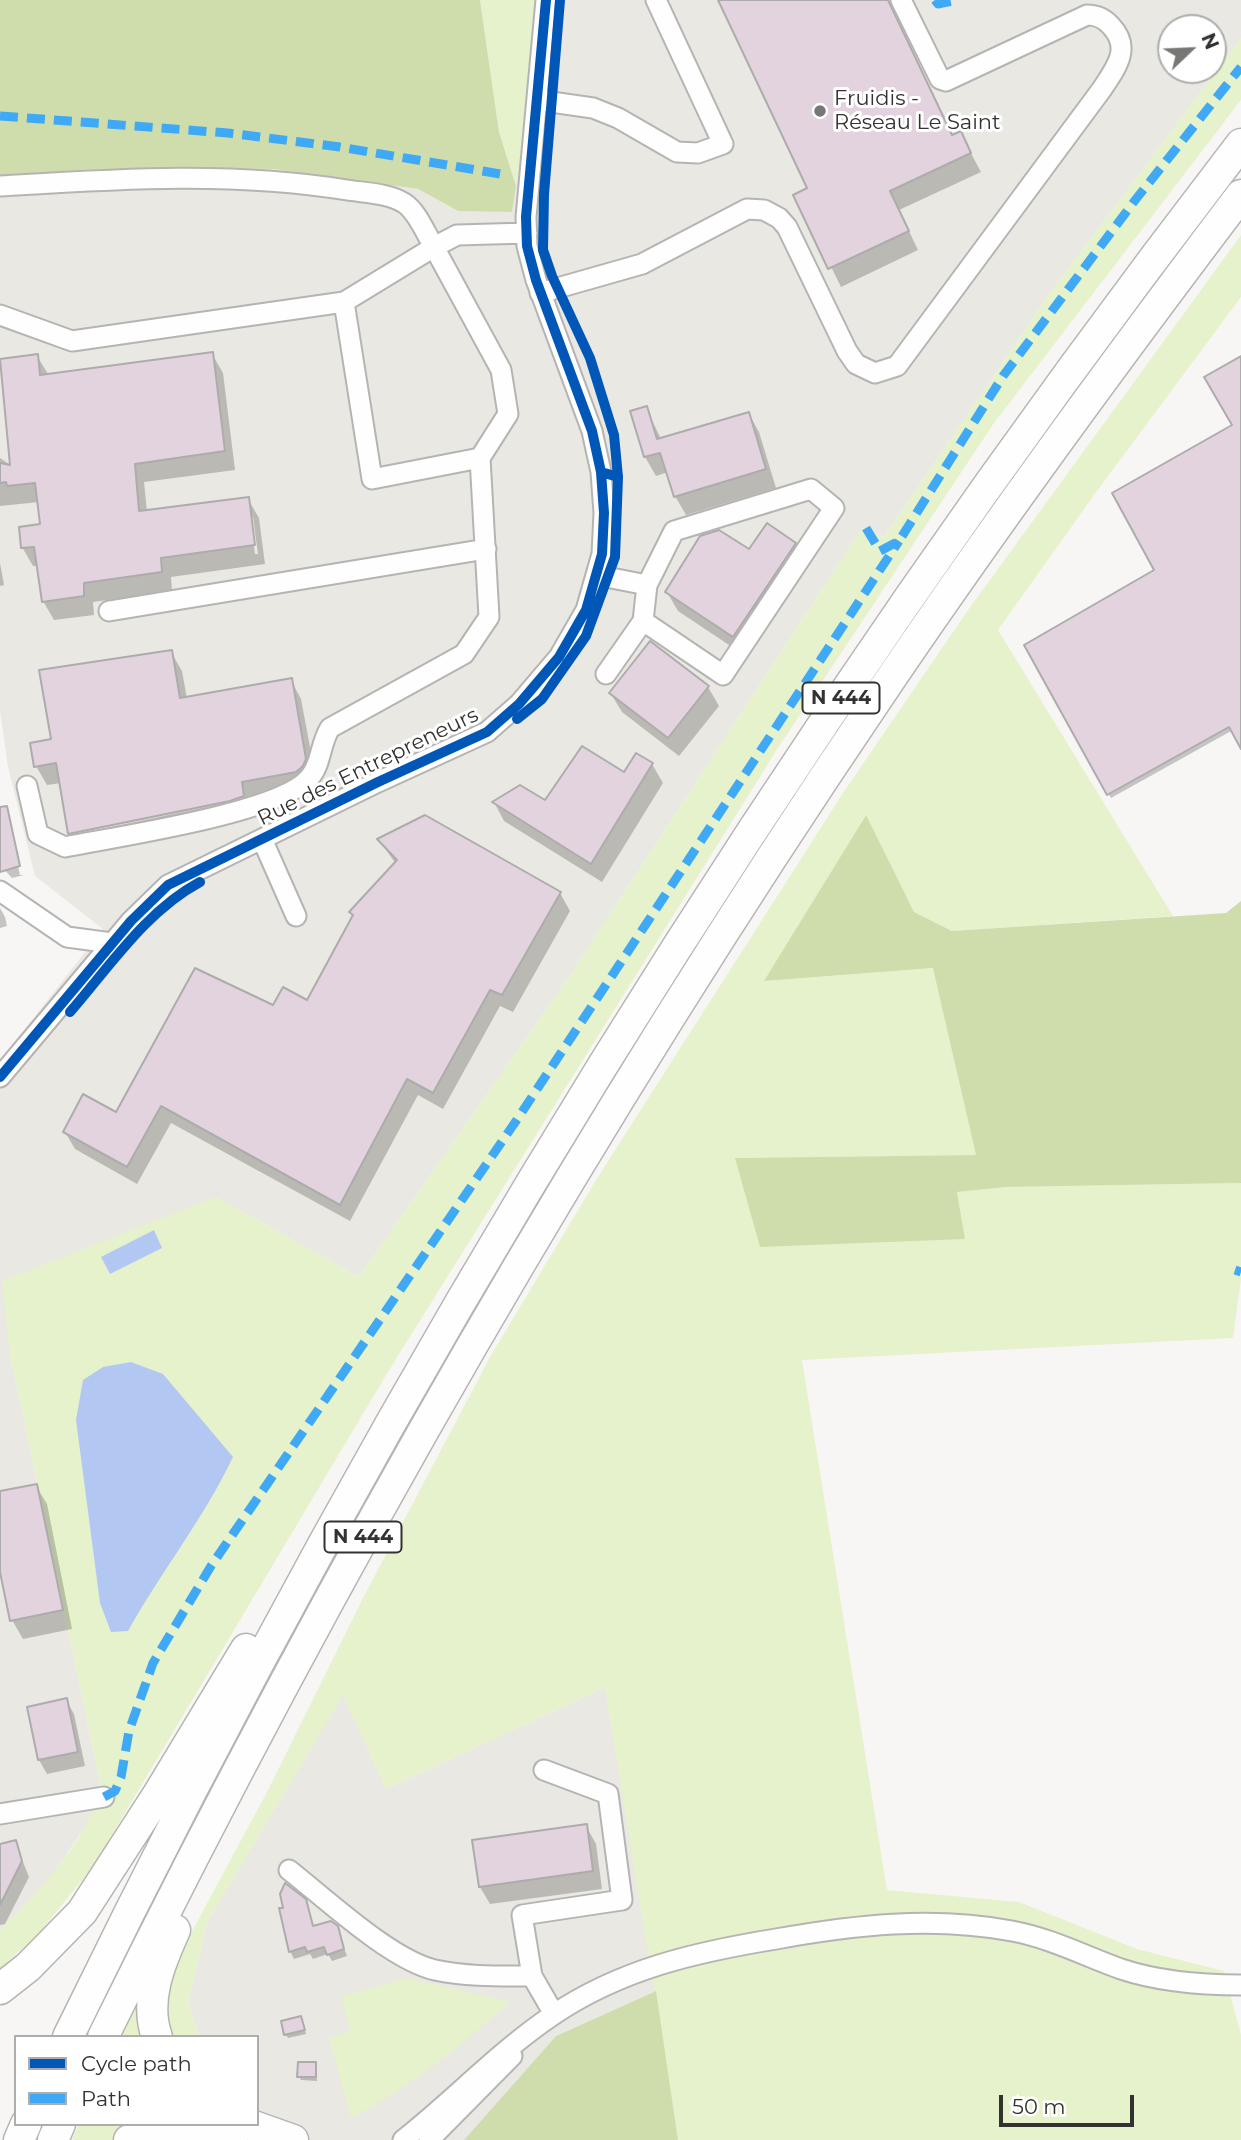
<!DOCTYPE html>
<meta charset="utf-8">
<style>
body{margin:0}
#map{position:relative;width:1241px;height:2140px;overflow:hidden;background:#f7f6f5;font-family:Montserrat,sans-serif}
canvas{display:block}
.legend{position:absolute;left:14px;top:2035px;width:245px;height:91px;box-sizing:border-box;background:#fff;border:2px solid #adadad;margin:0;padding:9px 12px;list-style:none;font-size:21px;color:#323231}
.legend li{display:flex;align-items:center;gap:14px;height:35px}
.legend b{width:35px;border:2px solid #adadad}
.north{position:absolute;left:1157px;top:14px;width:70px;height:70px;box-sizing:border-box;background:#fff;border:2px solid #adadad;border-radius:50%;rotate:67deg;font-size:19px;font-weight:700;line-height:28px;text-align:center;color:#323231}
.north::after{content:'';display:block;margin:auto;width:24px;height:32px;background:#777776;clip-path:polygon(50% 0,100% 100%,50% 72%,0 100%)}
.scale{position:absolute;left:999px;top:2095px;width:135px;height:32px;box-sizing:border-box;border:4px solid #323231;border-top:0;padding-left:9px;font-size:21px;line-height:24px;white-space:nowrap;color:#323231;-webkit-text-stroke:5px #fff;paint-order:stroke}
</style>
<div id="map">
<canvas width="1241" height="2140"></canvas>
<ul class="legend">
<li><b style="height:9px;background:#0057b8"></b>Cycle path</li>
<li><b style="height:9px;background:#3fa9f5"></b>Path</li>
</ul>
<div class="north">N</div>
<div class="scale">50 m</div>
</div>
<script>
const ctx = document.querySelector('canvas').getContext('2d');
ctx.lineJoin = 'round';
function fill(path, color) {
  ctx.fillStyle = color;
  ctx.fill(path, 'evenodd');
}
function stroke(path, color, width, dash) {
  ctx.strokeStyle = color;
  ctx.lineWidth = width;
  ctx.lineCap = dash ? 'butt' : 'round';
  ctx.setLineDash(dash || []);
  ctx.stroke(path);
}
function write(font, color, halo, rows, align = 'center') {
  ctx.font = font + ' Montserrat,sans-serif';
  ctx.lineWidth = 6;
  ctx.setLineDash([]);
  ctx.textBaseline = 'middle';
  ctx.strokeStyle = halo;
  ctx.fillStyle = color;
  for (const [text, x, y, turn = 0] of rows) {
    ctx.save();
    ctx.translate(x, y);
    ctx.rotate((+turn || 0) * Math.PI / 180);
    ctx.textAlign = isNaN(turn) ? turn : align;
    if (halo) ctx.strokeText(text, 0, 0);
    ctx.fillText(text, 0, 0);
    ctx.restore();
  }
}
fill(new Path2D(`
 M 536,0 L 1241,0 L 1241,38 L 1048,296 L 884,537 L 862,528 L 569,977 L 359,1277 L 216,1197 L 10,1354 L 101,1787 L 94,1813 L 51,1878 L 0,1931 L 0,1061 L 103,929 L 35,876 L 8,767 L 0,711 L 0,176 L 145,168 L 273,169 L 418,189 L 458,211 L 512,211 ZM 1171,28 L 1213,28 L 1213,70 L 1171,70 Z
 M 605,1687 L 656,1991 L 556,2036 L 464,2140 L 219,2140 L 225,2124 L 257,2124 L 257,2037 L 199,2037 L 188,2002 L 207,1922 L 343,1694 L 386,1789 Z`), '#eae8e2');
fill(new Path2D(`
 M 480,0 L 536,0 L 516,186 L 499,132 Z
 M 1241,38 L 1241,100 L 994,423 L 778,748 L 391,1367 L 92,1868 L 39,1933 L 0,1969 L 0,1931 C 40,1889 85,1845 101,1787 L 10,1354 L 2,1281 L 216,1197 L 359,1277 L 569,977 L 862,528 L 884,537 L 1048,296 Z
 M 1241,235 L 1241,297 L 1094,495 L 998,630 L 1173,916 L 952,931 L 914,912 L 865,816 L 765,981 L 934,968 L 976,1155 L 736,1158 L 965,1239 L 957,1192 L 1006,1187 L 1241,1183 L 1241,1279 L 1233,1338 L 802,1360 L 887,1890 L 1019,1902 L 1137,1949 L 1224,1971 L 1241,2035 L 1241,2140 L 678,2140 L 605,1687 L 386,1789 L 343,1695 L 207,1922 L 188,2002 L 199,2037 L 121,2037 L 135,2006 L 184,1946 L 267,1792 L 364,1596 L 490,1357 L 598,1177 L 841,796 L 968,610 Z
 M 407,1978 L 510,2002 C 459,2047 411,2087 351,2118 L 329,2039 L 350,2030 L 341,1997 Z
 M 79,2124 L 225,2124 L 219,2140 L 72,2140 Z`), '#e6f2cc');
fill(new Path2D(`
 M 0,0 L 480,0 L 499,132 L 516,186 L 512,212 L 458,211 L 418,189 L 273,169 L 145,168 L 0,176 Z
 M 866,815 L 914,912 L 952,931 L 1226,913 L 1241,901 L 1241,1183 L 1006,1187 L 957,1192 L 965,1239 L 760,1247 L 735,1158 L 976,1155 L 933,968 L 764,981 Z
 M 656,1991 L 678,2140 L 464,2140 L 556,2036 Z`), '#cfddac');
fill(new Path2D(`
 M 154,1230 L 162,1248 L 110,1274 L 101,1257 Z
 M 131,1362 L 163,1374 L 233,1457 C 204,1518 161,1572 128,1631 L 111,1632 L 100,1603 L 76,1420 L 83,1380 L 103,1367 Z`), '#b2c8f3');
fill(new Path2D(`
 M 720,0 L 889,0 L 953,137 L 960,133 L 981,172 L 899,210 L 918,250 L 841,287 L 796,195 L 809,189 Z
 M 212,354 L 223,373 L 235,470 L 144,482 L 147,512 L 248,499 L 259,518 L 265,564 L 171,577 L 172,591 L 93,602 L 94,615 L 54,620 L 43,601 L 39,566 L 33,566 L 22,547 L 42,526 L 39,502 L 0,506 L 0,458 L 12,466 L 0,361 L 37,356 L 48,374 ZM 250,517 L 253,517 L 258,554 L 255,554 Z
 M 1241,358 L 1241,745 L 1233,730 L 1111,798 L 1027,645 L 1157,570 L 1234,426 Z
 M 646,408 L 661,439 L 749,414 L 759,432 L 776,488 L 686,515 L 675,496 L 668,472 L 656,476 L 645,457 L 632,412 Z
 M 795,544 L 806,563 L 744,655 L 678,611 L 667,592 L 749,552 Z
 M 0,563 L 4,585 L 0,586 Z
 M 171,652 L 182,671 L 187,699 L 291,680 L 301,699 L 316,779 L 80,852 L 70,833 L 61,783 L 47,785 L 36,766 L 53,741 ZM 238,797 L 239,800 L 74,835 L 74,831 Z
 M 708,687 L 719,706 L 679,756 L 622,712 L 611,694 Z
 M 652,764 L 663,783 L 602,882 L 504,821 L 494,802 L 546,802 Z
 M 11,833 L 15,841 L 12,841 L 20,875 L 24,875 L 12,878 L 0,865 L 0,836 Z
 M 379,840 L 560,893 L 570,911 L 513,1012 L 500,1006 L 443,1109 L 418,1095 L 350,1221 L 171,1123 L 137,1184 L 75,1149 L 65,1132 L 117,1114 L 274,1007 L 307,1002 L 354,917 L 351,912 L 396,864 Z
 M 0,908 L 5,917 L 7,926 L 0,928 Z
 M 36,1486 L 47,1504 L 72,1629 L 23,1639 L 12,1620 L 0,1563 L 0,1493 Z
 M 66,1700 L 74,1714 L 85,1766 L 47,1774 L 39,1760 Z
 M 586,1826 L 596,1844 L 602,1889 L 490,1904 L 480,1887 Z
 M 15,1842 L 29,1877 L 5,1924 L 0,1925 L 0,1846 Z
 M 304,1901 L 314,1927 L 336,1927 L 347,1956 L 332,1961 L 328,1954 L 313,1959 L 310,1954 L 294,1959 L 290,1951 Z
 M 301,2018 L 306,2034 L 288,2038 L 286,2035 Z
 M 315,2064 L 317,2081 L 301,2080 L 299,2076 Z`), '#0003');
const building = new Path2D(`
 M 718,0 L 888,0 L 952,135 L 961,131 L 971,153 L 890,191 L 909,231 L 828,269 L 793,195 L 807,188 Z
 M 213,352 L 225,451 L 135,464 L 139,511 L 249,497 L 255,545 L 161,558 L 162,572 L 84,583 L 84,596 L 42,602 L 34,547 L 21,548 L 19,527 L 40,524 L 35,483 L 7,486 L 6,482 L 0,483 L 0,463 L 10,465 L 0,359 L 38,354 L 40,375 Z
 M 1241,356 L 1241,749 L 1229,727 L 1107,795 L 1024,645 L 1154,570 L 1112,493 L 1232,425 L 1204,377 Z
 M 647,406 L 657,439 L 749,412 L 766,469 L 674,497 L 660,453 L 644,457 L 630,411 Z
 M 767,523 L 796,543 L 733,637 L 665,592 L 700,536 L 719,530 L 749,549 Z
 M 650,641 L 709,686 L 668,738 L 609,693 Z
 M 172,650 L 180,698 L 292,678 L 306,759 L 303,766 L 296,772 L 242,782 L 244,796 L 230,801 L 68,834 L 56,763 L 34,767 L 30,743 L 51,739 L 39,670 Z
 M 582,746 L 624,772 L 636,753 L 653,763 L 591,864 L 492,802 L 520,785 L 545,800 Z
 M 7,806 L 20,866 L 0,872 L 0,807 Z
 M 425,815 L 561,892 L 502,995 L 490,990 L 433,1093 L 407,1079 L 340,1205 L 161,1106 L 127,1167 L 63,1132 L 83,1094 L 116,1112 L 195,968 L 273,1005 L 283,987 L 307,1000 L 353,915 L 349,912 L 397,860 L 377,839 Z
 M 37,1484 L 63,1610 L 10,1621 L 0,1572 L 0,1491 Z
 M 67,1698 L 78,1752 L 38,1760 L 27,1707 Z
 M 587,1824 L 593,1871 L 479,1887 L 472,1840 Z
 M 16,1840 L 22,1861 L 0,1905 L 0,1844 Z
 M 285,1883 L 306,1899 L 313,1926 L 331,1921 L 338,1926 L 344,1949 L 327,1955 L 324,1947 L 307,1952 L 305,1947 L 289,1952 L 279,1908 L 283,1908 L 280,1894 Z
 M 301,2016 L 305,2030 L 284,2035 L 281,2021 Z
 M 298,2062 L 316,2062 L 316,2077 L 297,2077 Z`);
fill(building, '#e3d3de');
stroke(building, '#adacac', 2);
const minor = new Path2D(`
 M 537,100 L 593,108 L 618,118 L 677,152 L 698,153 L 723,144 L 656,0
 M 0,186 C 116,179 232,171 347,190 C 366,193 388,193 404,203 C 417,211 426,234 434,247 L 344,302 L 372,479 L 480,458
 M 540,293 L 642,264 L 747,209 L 764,210 L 779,218 L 787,227 L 847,351 L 856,364 L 875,373 L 897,366 L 1102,89 C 1116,68 1132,48 1111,26 C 1104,18 1097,15 1087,15 L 946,81 L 940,79 L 901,0
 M 0,315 L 72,341 L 344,302
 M 596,575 L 647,585 L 674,531 L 811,489 L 834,508 L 723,675 L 643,621 L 647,585
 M 109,611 L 486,549
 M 606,674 L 643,621
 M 27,786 L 38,834 L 65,847 C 114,837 282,813 310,777 C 321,765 320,744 330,728 L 464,654 L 489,617 L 480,458 L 508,414 L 501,370 L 434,247 L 457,235 L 527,233
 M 262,839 L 296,916
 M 0,891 L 67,937 L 112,943
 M 0,1077 L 131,921 L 168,885 L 378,782 L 487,732 L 519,704 L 559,657 L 586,610 L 602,554 L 604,513 L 601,472 L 592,431 L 536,280 L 527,246 L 526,217 L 546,0
 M 0,1814 L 104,1797
 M 289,1870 C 326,1899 391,1960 435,1970 C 467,1977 500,1976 532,1976 L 554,2014
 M 532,1976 L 522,1915 L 622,1900 L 608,1794 L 544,1770
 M 403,2140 C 454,2100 498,2052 553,2015 C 621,1969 696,1952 776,1939 C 854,1925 932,1916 1012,1931 C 1050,1938 1085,1956 1121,1969 C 1160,1982 1201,1985 1241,1985
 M 429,2140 L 512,2056`);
const highway = new Path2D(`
 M 0,1989 L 28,1967 L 82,1912 L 157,1796 L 246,1649
 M 68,2037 C 393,1368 787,733 1241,144
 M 103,2037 C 331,1574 588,1126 877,699 C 993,527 1116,360 1241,195
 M 157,2037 C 144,2001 160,1963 175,1930
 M 248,2124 L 293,2140
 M 19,2140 L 26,2124
 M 53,2140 L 60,2124
 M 129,2140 C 170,2121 191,2126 232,2140`);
stroke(minor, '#b5b4b3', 23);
stroke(highway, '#b5b4b3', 33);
stroke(minor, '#fefefe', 19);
stroke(highway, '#fefefe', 30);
stroke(new Path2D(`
 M 935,0 L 938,4 L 958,0
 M 0,116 L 228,133 L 340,147 L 500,174
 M 866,528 L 880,551 L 899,541 L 1003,376 L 1136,199 L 1241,67
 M 1235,1270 L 1241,1272
 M 104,1797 L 115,1791 L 121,1777 L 129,1731 L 153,1663 L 211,1566 L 516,1121 L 899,541`), '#3fa9f5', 9, [18, 9]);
stroke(new Path2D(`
 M 560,0 L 544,194 L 543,250 L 552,276 L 590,358 L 614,435 L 618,477
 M 517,719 L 542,699 L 586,636 L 615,557 L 618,477 L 601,472
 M 70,1012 C 110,966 146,911 200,882
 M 0,1077 L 131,921 L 168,885 L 378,782 L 487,732 L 519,704 L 559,657 L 586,610 L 602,554 L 604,513 L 601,472 L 592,431 L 536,280 L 527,246 L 526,217 L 546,0`), '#0057b8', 10);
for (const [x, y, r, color] of [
 [820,111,7,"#777776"]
]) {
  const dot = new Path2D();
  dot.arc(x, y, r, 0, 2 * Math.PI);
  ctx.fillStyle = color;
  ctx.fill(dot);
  stroke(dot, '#fff', 2.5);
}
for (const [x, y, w] of [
 [841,698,77],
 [363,1537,77]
]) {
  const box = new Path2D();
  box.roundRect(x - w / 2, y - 15.5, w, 31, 5);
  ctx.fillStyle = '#fff';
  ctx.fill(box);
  stroke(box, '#323231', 2);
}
write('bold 19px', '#323231', null, [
 ["N 444",841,698],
 ["N 444",363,1537]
]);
write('21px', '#323231', '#fff', [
 ["Fruidis -",834,99],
 ["Réseau Le Saint",834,123]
], 'left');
write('21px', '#323231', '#fff', [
 ["Rue des Entrepreneurs",368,767,-26]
]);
</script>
